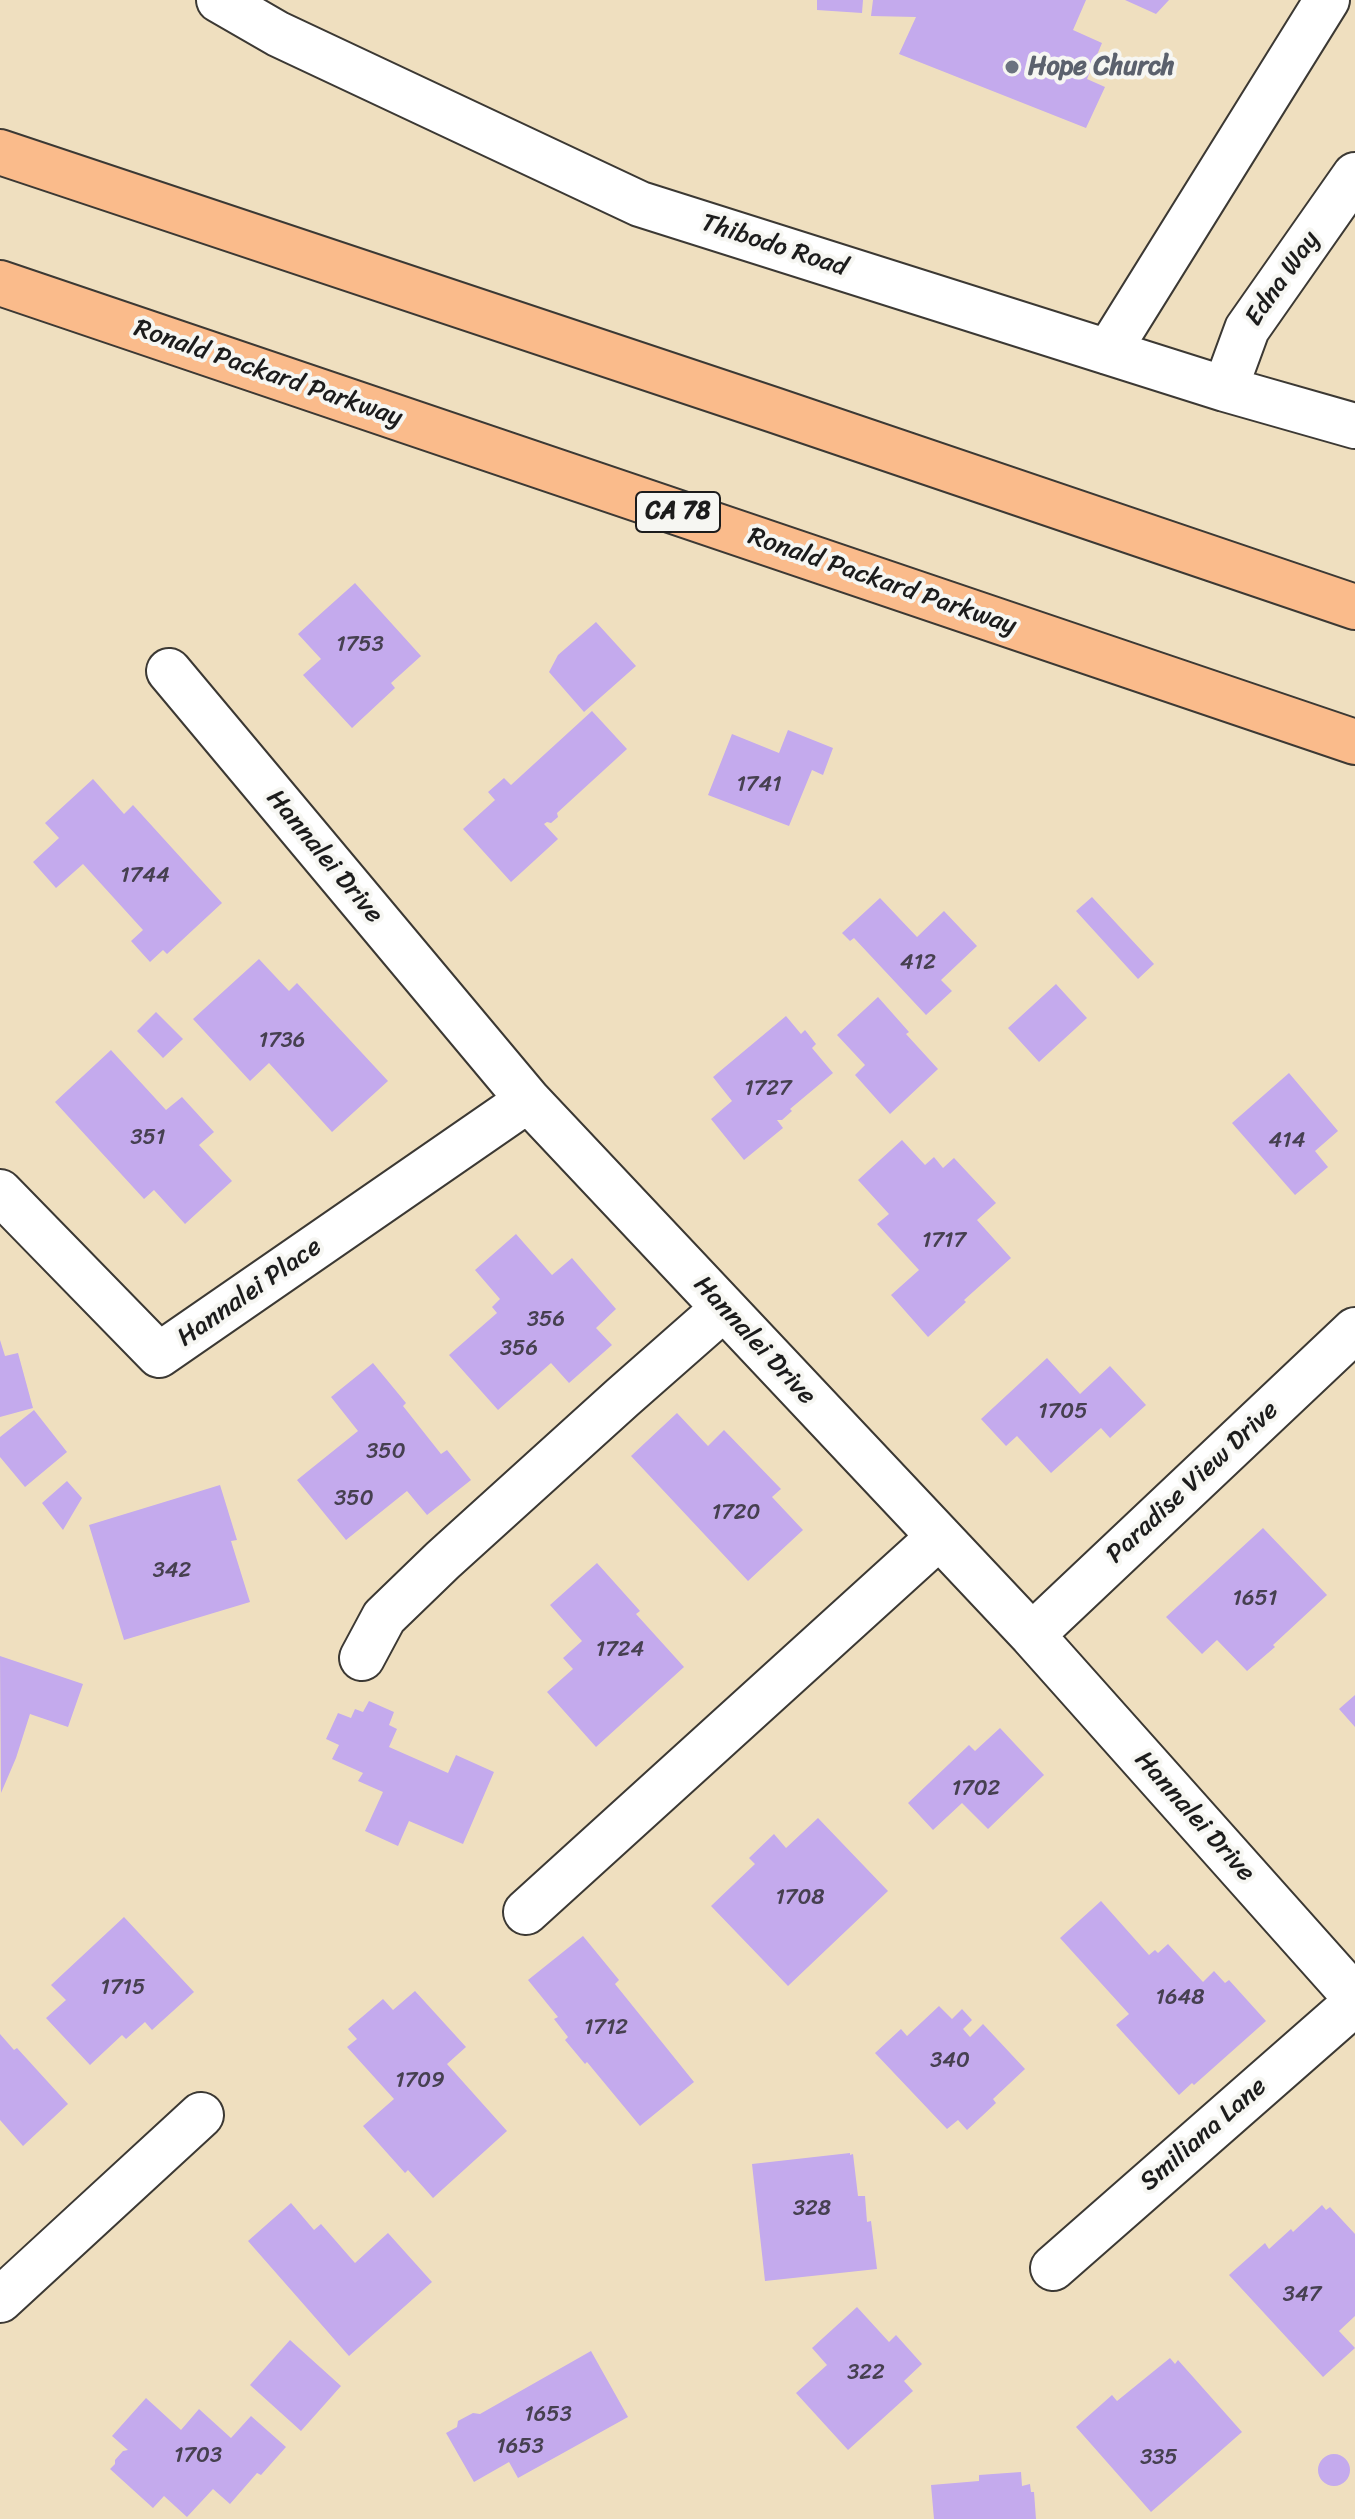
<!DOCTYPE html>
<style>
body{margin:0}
canvas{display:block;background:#efdfbf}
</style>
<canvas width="1355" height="2519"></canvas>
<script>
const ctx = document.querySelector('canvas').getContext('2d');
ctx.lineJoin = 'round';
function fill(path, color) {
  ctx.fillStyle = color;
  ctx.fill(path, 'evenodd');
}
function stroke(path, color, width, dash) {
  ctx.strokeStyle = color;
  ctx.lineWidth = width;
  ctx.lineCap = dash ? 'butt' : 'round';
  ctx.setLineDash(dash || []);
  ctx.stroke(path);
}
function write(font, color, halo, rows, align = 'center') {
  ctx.font = font + ' Sriracha,sans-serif';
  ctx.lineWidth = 8;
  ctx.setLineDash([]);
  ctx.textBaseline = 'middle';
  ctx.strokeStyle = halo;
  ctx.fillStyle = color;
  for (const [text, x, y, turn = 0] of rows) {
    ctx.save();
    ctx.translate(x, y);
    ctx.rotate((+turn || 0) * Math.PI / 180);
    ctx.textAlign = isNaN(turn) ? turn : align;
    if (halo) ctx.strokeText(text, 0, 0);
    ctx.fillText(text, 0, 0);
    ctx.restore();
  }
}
fill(new Path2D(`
 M 817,0 L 863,0 L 862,13 L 817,10 Z
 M 873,0 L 1086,0 L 1073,30 L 1102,43 L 1087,79 L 1105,87 L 1086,128 L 899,54 L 916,17 L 871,16 Z
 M 1125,0 L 1169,0 L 1156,14 Z
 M 355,583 L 421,656 L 391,683 L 395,688 L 352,728 L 303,675 L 321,659 L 298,634 Z
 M 596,622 L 636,666 L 584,712 L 549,672 L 558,655 Z
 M 592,711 L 627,749 L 557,813 L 558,817 L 551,823 L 547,822 L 544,824 L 558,839 L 511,882 L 463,829 L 495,800 L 488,792 L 504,778 L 511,785 Z
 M 788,730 L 833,748 L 823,775 L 812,770 L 789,826 L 708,795 L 732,734 L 779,753 Z
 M 93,779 L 124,814 L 133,805 L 222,903 L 167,954 L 163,950 L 150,962 L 131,941 L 143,930 L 83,864 L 56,888 L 33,862 L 59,838 L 45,823 Z
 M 1092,897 L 1154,964 L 1138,979 L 1076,911 Z
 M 880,898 L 917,937 L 944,911 L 977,946 L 941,980 L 952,991 L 926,1015 L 854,938 L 850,941 L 842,933 Z
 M 259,959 L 289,991 L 297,983 L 388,1081 L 332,1132 L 269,1063 L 250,1081 L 193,1019 Z
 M 1056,984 L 1087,1018 L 1039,1062 L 1008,1028 Z
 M 878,997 L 909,1032 L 906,1034 L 938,1069 L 890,1114 L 855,1075 L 865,1065 L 837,1035 Z
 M 156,1012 L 183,1039 L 163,1058 L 137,1031 Z
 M 786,1016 L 801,1034 L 805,1030 L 816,1044 L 812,1048 L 833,1073 L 790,1109 L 792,1111 L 782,1120 L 777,1120 L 783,1128 L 744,1160 L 711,1119 L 732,1101 L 713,1077 Z
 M 111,1050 L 166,1110 L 182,1097 L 214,1132 L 199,1145 L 232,1181 L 185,1224 L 154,1190 L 144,1199 L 55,1102 Z
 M 1289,1073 L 1338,1131 L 1315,1151 L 1328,1167 L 1295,1195 L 1232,1123 Z
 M 902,1140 L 925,1165 L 934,1157 L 943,1168 L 954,1158 L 996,1203 L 977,1220 L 1011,1258 L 964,1300 L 966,1302 L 928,1337 L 891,1295 L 919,1270 L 877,1224 L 889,1214 L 858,1180 Z
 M 516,1234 L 552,1275 L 572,1258 L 616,1309 L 596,1328 L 612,1345 L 569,1383 L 551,1363 L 498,1410 L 449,1355 L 497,1313 L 492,1307 L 500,1299 L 475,1270 Z
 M 0,1340 L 5,1356 L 18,1353 L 33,1408 L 0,1417 Z
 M 1047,1358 L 1080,1394 L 1110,1366 L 1146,1405 L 1110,1438 L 1101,1428 L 1051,1473 L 1017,1436 L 1006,1446 L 981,1419 Z
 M 373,1363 L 406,1403 L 403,1406 L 441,1454 L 447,1450 L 471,1480 L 427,1515 L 407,1491 L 346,1540 L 297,1480 L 358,1431 L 331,1397 Z
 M 34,1410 L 67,1452 L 25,1487 L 0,1457 L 0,1437 Z
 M 677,1413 L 708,1446 L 724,1430 L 781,1489 L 772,1497 L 803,1530 L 748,1581 L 631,1456 Z
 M 67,1481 L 82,1498 L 63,1530 L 42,1503 Z
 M 220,1485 L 237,1540 L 231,1541 L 250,1602 L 124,1640 L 89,1525 Z
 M 1263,1528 L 1327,1595 L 1273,1645 L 1275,1647 L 1247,1671 L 1217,1640 L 1202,1654 L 1166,1617 Z
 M 597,1563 L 640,1611 L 636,1614 L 684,1667 L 596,1747 L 547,1692 L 573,1669 L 563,1658 L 582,1641 L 550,1605 Z
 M 0,1656 L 83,1684 L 68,1727 L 30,1714 L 16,1758 L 1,1793 Z
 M 1355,1695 L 1355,1727 L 1339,1709 Z
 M 369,1701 L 394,1712 L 389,1725 L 397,1729 L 389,1747 L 448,1773 L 456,1755 L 494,1772 L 463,1844 L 409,1821 L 398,1846 L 365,1831 L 383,1792 L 358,1781 L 363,1773 L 332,1759 L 339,1745 L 326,1739 L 338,1713 L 351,1718 L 355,1709 L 363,1712 Z
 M 1000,1728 L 1044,1775 L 988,1829 L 962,1803 L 933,1830 L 908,1803 L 969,1745 L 975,1751 Z
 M 818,1818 L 888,1891 L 788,1986 L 711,1906 L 755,1864 L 749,1858 L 774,1834 L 786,1848 Z
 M 1101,1901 L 1149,1955 L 1155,1950 L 1158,1953 L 1168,1944 L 1203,1982 L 1214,1971 L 1225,1983 L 1229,1980 L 1266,2021 L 1194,2085 L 1192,2083 L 1179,2095 L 1116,2025 L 1129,2014 L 1060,1938 Z
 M 124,1917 L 194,1992 L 152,2030 L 145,2022 L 126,2039 L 122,2035 L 90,2065 L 46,2018 L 66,2000 L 51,1985 Z
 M 583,1936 L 619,1980 L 615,1984 L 694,2082 L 640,2126 L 587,2062 L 585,2064 L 565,2040 L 568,2037 L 554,2019 L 558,2017 L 528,1980 Z
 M 415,1991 L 466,2047 L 447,2064 L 507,2131 L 433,2198 L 408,2170 L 405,2173 L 363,2126 L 394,2099 L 347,2047 L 357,2039 L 348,2029 L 383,1999 L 393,2010 Z
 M 939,2006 L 952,2019 L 962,2009 L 972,2020 L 963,2029 L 970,2037 L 983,2024 L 1025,2069 L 993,2099 L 996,2103 L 967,2130 L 958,2120 L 947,2129 L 875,2053 L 901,2029 L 907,2036 Z
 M 0,2034 L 14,2050 L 17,2048 L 68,2104 L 23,2146 L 0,2120 Z
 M 850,2153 L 850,2155 L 853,2154 L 858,2196 L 865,2196 L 867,2222 L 871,2221 L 877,2269 L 765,2281 L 752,2164 Z
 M 291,2203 L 314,2230 L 321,2224 L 355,2263 L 388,2233 L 432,2282 L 349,2356 L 248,2241 Z
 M 1322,2205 L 1326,2210 L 1330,2207 L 1355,2234 L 1355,2316 L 1339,2331 L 1355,2348 L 1323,2377 L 1229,2275 L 1265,2243 L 1269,2249 L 1291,2229 L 1293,2232 Z
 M 857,2307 L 889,2342 L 896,2335 L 922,2364 L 904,2381 L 913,2391 L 848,2450 L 796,2393 L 827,2365 L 812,2348 Z
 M 290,2340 L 341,2386 L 301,2431 L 250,2385 Z
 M 591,2351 L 628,2417 L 518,2478 L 509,2462 L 474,2482 L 446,2433 L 457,2427 L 458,2421 L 473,2413 L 480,2414 Z
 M 1170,2358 L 1175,2364 L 1178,2360 L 1242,2432 L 1151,2512 L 1076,2427 L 1112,2395 L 1117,2401 Z
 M 146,2398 L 181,2430 L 199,2409 L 231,2438 L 251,2416 L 286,2447 L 261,2475 L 257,2473 L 230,2504 L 213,2489 L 187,2517 L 164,2496 L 153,2508 L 110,2469 L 115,2464 L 115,2460 L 123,2451 L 128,2450 L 112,2436 Z
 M1318 2470a16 16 0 1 1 32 0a16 16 0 1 1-32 0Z
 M 1021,2472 L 1022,2486 L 1030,2484 L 1031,2492 L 1034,2492 L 1036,2519 L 934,2519 L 931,2485 L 979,2481 L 979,2475 Z`), '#c4aaed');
const minor = new Path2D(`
 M 219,0 L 278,34 L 640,204 L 1225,389 L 1355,426
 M 1108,352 L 1327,0
 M 1225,389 L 1247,329 L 1355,175
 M 169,671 L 528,1100 L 1032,1635 L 1355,1997
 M 0,1192 L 159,1355 L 528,1100
 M 1032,1635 L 1355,1330
 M 362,1658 L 384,1617 L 443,1560 L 623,1397 L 723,1309
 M 526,1912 L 939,1537
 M 1053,2268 L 1355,2003
 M 0,2300 L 201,2115`);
const highway = new Path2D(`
 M 0,152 L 774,410 L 1355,607
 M 0,283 L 1355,742`);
stroke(minor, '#3c3934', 48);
stroke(highway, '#3c3934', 48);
stroke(minor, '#fff', 44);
stroke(highway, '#fabb8b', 44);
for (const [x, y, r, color] of [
 [1012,67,8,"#6b7280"]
]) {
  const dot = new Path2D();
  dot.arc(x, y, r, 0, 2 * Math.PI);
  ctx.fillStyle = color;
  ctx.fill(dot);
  stroke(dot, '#f6f6f2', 3);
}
write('22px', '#464050', null, [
 ["1753",360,645],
 ["1741",759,785],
 ["1744",145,876],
 ["412",918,963],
 ["1736",282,1041],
 ["1727",768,1089],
 ["351",148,1138],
 ["414",1287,1141],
 ["1717",944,1241],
 ["356",546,1320],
 ["356",519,1349],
 ["1705",1063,1412],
 ["350",386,1452],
 ["350",354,1499],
 ["1720",736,1513],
 ["342",172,1571],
 ["1651",1255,1599],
 ["1724",620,1650],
 ["1702",976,1789],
 ["1708",800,1898],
 ["1715",123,1988],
 ["1648",1180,1998],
 ["1712",606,2028],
 ["340",950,2061],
 ["1709",420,2081],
 ["328",812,2209],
 ["347",1302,2295],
 ["322",866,2373],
 ["1653",548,2415],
 ["1653",520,2447],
 ["1703",198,2456],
 ["335",1159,2458]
]);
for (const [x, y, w] of [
 [678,512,84]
]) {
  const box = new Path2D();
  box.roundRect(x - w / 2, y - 20, w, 40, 6);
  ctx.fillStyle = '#f6f6f2';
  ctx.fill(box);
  stroke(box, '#1c1c1c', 2);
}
write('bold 24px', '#1c1c1c', null, [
 ["CA 78",678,512]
]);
write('bold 26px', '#5b616d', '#f6f6f2', [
 ["Hope Church",1028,67]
], 'left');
write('26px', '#1c1c1c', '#f6f6f2', [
 ["Thibodo Road",774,246,18],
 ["Edna Way",1283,279,-55],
 ["Ronald Packard Parkway",268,374,19],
 ["Ronald Packard Parkway",882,582,19],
 ["Hannalei Drive",324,857,50],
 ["Hannalei Place",250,1293,-35],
 ["Hannalei Drive",754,1341,47],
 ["Paradise View Drive",1193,1483,-43],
 ["Hannalei Drive",1194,1817,48],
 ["Smiliana Lane",1204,2135,-41]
]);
</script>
